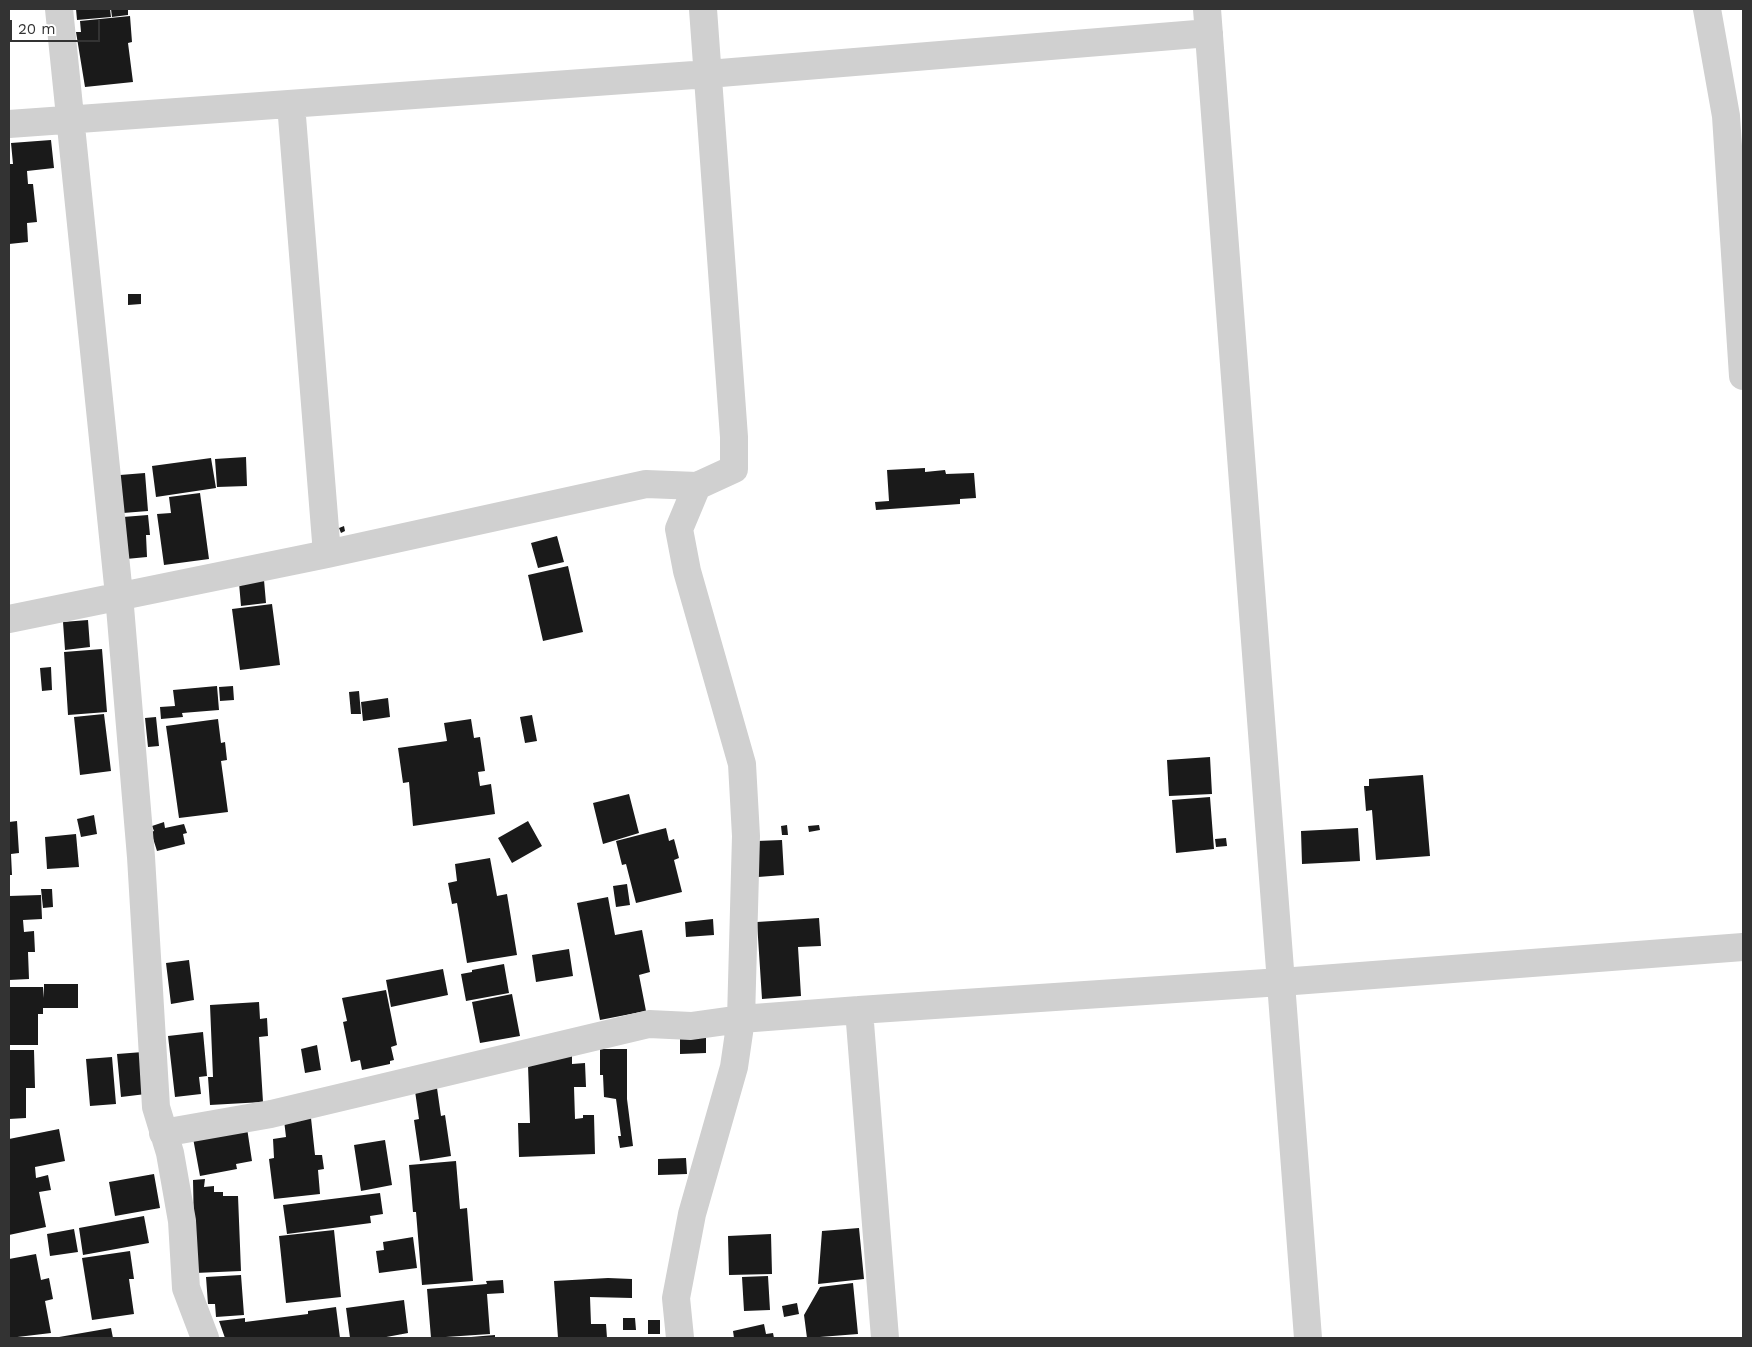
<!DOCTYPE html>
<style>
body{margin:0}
#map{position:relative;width:1752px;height:1347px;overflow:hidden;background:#fff;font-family:"Work Sans",sans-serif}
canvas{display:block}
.frame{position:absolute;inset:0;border:10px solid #333;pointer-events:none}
.scale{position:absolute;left:10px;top:20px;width:90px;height:22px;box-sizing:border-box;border:2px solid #333;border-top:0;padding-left:6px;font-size:15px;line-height:18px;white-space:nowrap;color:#333;-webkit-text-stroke:4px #fff;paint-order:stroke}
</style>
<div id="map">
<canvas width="1752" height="1347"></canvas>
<div class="frame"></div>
<div class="scale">20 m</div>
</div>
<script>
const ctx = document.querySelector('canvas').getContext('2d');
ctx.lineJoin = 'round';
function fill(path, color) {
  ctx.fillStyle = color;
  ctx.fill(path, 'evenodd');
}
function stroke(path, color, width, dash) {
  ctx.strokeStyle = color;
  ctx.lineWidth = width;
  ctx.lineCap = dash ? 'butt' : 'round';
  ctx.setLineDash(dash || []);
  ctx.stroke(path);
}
fill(new Path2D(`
 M 76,9 L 110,9 L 111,17 L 77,20 Z
 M 111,9 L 128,9 L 128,15 L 112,17 Z
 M 130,16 L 132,42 L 128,43 L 133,82 L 85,87 L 76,32 L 81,32 L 80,21 Z
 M 51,140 L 54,168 L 27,171 L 28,184 L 33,184 L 37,222 L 27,223 L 28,242 L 9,244 L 9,164 L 13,164 L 11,143 Z
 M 128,294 L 141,294 L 141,304 L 128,305 Z
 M 246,457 L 247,486 L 217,487 L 215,459 Z
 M 211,458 L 216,488 L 156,497 L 152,466 Z
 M 925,468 L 925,472 L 945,470 L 946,474 L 974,473 L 976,498 L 960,499 L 960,504 L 876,510 L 875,502 L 889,501 L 887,470 Z
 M 145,473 L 148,511 L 123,513 L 120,475 Z
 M 200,493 L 209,559 L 164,565 L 157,514 L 171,513 L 169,497 Z
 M 148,515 L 150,535 L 146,535 L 147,557 L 126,559 L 123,517 Z
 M 344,526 L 345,531 L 341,533 L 339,528 Z
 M 557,536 L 564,562 L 538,568 L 531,543 Z
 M 568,566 L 583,632 L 543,641 L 528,575 Z
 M 264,580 L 266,603 L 241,606 L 239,583 Z
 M 272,604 L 280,665 L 240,670 L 232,609 Z
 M 88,620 L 90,647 L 65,650 L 63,622 Z
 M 102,649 L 107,712 L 68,715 L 64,652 Z
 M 51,667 L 52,690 L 42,691 L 40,668 Z
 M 217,686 L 219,710 L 182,713 L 183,717 L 161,719 L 160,707 L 175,706 L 173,690 Z
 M 233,686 L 234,700 L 220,701 L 219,687 Z
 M 359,691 L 361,714 L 351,714 L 349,692 Z
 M 388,698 L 390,717 L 363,721 L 361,702 Z
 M 104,714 L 111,771 L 80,775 L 74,717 Z
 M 532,715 L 537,741 L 525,743 L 520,717 Z
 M 156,717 L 159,746 L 148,747 L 145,718 Z
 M 218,719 L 221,743 L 225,742 L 227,760 L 221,761 L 228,812 L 179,818 L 166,726 Z
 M 471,719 L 474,738 L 480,737 L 485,771 L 478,772 L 480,786 L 491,784 L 495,814 L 413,826 L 409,782 L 403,783 L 398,748 L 447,741 L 444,723 Z
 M 1210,757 L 1212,794 L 1169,796 L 1167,760 Z
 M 1423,775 L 1430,856 L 1376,860 L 1372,810 L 1366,811 L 1364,786 L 1369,786 L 1369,779 Z
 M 629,794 L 639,833 L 603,844 L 593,803 Z
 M 1210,797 L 1214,849 L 1176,853 L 1172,800 Z
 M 94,815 L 97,834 L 81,837 L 77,819 Z
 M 17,821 L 19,853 L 11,854 L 12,875 L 9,875 L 9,822 Z
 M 528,821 L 542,846 L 512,863 L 498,838 Z
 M 164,822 L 165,828 L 184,824 L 187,833 L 183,834 L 185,844 L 157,851 L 151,832 L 154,831 L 152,826 Z
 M 787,825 L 788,835 L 782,835 L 781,826 Z
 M 819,825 L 820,830 L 809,832 L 808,826 Z
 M 666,828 L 669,841 L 674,839 L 679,858 L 674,860 L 682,892 L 636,903 L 626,864 L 622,865 L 616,841 Z
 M 1358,828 L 1360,861 L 1302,864 L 1301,831 Z
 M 76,834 L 79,867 L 47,869 L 45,837 Z
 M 1226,838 L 1227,846 L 1216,847 L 1215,839 Z
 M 782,840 L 784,875 L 758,877 L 757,841 Z
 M 490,858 L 497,896 L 507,894 L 517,955 L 467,963 L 457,903 L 452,904 L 448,883 L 457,881 L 455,864 Z
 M 627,884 L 630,905 L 616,907 L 613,886 Z
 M 41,889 L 52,889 L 53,907 L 43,908 Z
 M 41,895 L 42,919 L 23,920 L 24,932 L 34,931 L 35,952 L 28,952 L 29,979 L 9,980 L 9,896 Z
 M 608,897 L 615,935 L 642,930 L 650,972 L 639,975 L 646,1011 L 600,1020 L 577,903 Z
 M 819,918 L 821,946 L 798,947 L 801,996 L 762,999 L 757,922 Z
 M 713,919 L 714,935 L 686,937 L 685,922 Z
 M 569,949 L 573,976 L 536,982 L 532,955 Z
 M 189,960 L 194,1000 L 171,1004 L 166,963 Z
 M 504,964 L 509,993 L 466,1001 L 461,974 L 472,972 L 472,970 Z
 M 443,969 L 448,995 L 391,1007 L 386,980 Z
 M 44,984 L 78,984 L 78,1008 L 43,1008 L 43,1014 L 38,1014 L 38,1045 L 9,1045 L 9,987 L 43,987 L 44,998 Z
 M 386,990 L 397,1045 L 391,1047 L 394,1060 L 390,1061 L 390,1064 L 362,1070 L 360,1060 L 351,1062 L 343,1022 L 347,1021 L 342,998 Z
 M 512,994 L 520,1036 L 480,1043 L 472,1002 Z
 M 259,1002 L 260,1019 L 267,1018 L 268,1036 L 259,1037 L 263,1102 L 210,1105 L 208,1077 L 213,1077 L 210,1005 Z
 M 203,1032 L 207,1076 L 199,1077 L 201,1094 L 175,1097 L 168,1036 Z
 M 706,1037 L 706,1053 L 680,1054 L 680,1038 Z
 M 317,1045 L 321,1070 L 305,1073 L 301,1049 Z
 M 600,1049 L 627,1049 L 627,1099 L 633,1146 L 620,1148 L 618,1136 L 621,1136 L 616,1099 L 604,1097 L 603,1075 L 600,1075 Z
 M 9,1050 L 34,1050 L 35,1088 L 26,1088 L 26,1118 L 9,1119 Z
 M 143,1052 L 146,1094 L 121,1097 L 117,1054 Z
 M 572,1055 L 572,1064 L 585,1063 L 586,1087 L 574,1087 L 575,1119 L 583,1118 L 583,1115 L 594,1115 L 595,1154 L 519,1157 L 518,1123 L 530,1123 L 528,1065 Z
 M 112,1057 L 116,1104 L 90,1106 L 86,1059 Z
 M 437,1088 L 441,1116 L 445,1115 L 451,1156 L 420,1161 L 414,1120 L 419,1119 L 415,1091 Z
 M 311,1118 L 315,1155 L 322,1155 L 324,1169 L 318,1170 L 320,1194 L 274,1199 L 269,1159 L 274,1158 L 273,1139 L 286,1137 L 284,1120 Z
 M 247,1128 L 252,1161 L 236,1164 L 237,1169 L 200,1176 L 193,1138 Z
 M 59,1129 L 65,1161 L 35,1167 L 36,1178 L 48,1175 L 51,1190 L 39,1192 L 46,1227 L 9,1235 L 9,1139 Z
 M 385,1140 L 392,1185 L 361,1191 L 354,1145 Z
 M 686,1158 L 687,1174 L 658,1175 L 658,1159 Z
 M 456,1161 L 460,1209 L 467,1208 L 473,1281 L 422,1285 L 416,1212 L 413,1212 L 409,1165 Z
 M 154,1174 L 160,1208 L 115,1216 L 109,1182 Z
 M 205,1179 L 204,1187 L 214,1186 L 214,1192 L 223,1192 L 223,1196 L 238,1196 L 241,1271 L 195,1273 L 193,1180 Z
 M 380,1193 L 383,1214 L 370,1216 L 371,1223 L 287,1234 L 283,1205 Z
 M 144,1216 L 149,1243 L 83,1255 L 79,1228 Z
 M 859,1228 L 864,1279 L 818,1284 L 822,1231 Z
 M 74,1229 L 78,1252 L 50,1256 L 47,1234 Z
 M 334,1230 L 341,1297 L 286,1303 L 279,1236 Z
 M 771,1234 L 772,1274 L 729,1275 L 728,1236 Z
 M 413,1237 L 417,1268 L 379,1273 L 376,1251 L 384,1250 L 383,1242 Z
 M 130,1251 L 134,1279 L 129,1279 L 134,1314 L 92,1320 L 82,1258 Z
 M 36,1254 L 41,1280 L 49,1278 L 53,1299 L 45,1301 L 51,1333 L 9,1338 L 9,1259 Z
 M 241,1275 L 244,1315 L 216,1317 L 215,1304 L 208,1304 L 206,1277 Z
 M 768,1276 L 770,1310 L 744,1311 L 742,1277 Z
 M 608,1278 L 632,1279 L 632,1298 L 590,1297 L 591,1324 L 606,1324 L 607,1338 L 558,1338 L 554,1281 Z
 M 503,1280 L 504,1293 L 487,1294 L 490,1334 L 431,1338 L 427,1289 L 487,1284 L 486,1281 Z
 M 853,1283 L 858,1334 L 807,1338 L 804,1315 L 820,1287 Z
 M 404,1300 L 408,1333 L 381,1338 L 350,1338 L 346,1308 Z
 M 797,1303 L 799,1314 L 784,1317 L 782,1306 Z
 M 336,1307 L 340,1338 L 225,1338 L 219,1321 L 245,1318 L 245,1322 L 308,1314 L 308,1311 Z
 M 623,1318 L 635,1318 L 636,1330 L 623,1330 Z
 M 648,1320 L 660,1320 L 660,1334 L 648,1334 Z
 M 764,1324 L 766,1334 L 773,1333 L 774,1338 L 734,1338 L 733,1331 Z
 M 111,1328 L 113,1338 L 59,1338 L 59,1337 Z
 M 495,1335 L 495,1338 L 471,1338 L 471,1337 Z`), '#1a1a1a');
stroke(new Path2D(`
 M 59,9 L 119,595 L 141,857 L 156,1107 L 170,1153 L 182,1221 L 186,1288 L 205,1338
 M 1207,9 L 1308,1338
 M 1707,9 L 1726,116 L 1743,376
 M 291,104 L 327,554
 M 9,124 L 708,74 L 1209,33
 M 9,619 L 327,554 L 646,484 L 697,486 L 734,469 L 734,437 L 703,9
 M 163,1133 L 271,1114 L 649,1024 L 691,1026 L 741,1019 L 859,1010
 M 680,1338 L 676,1298 L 692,1214 L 734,1067 L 741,1019 L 746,836 L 742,764 L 687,571 L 679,529 L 697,486
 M 885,1338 L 859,1010 L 1281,982 L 1743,947`), '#d0d0d0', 28);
</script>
